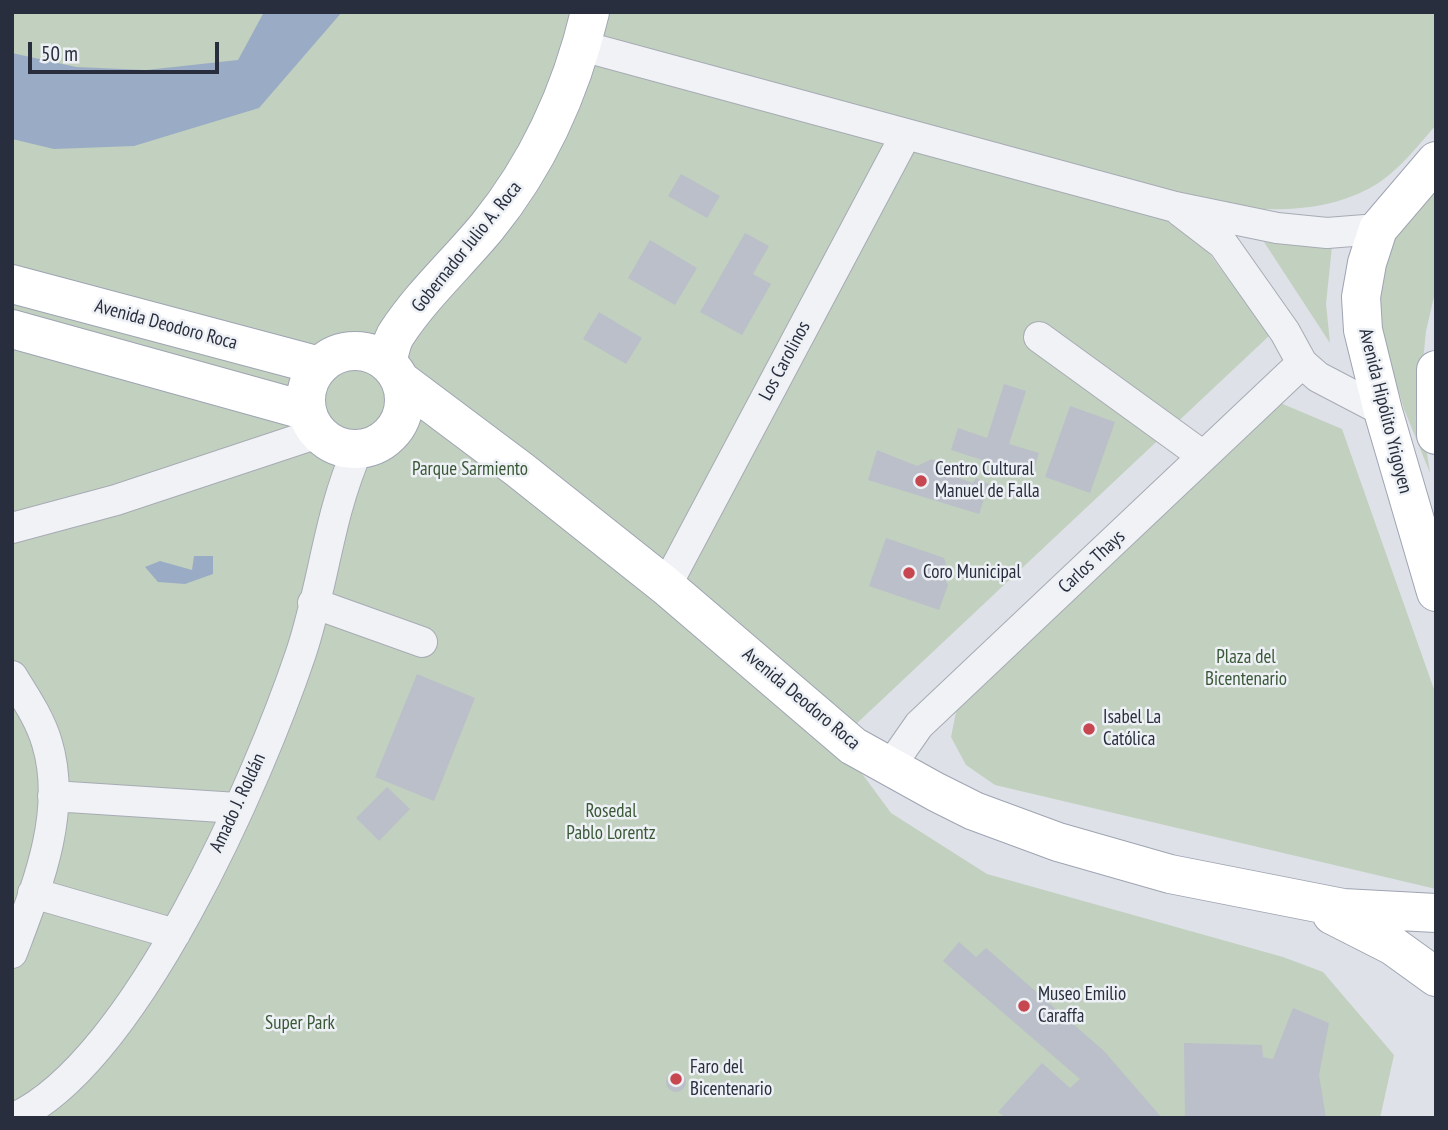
<!DOCTYPE html>
<meta charset="utf-8">
<style>
body{margin:0}
#map{position:relative;width:1448px;height:1130px;overflow:hidden;background:#dee1e7;font-family:"PT Sans Narrow",sans-serif}
canvas{display:block}
.frame{position:absolute;inset:0;border:14px solid #282e3d;pointer-events:none}
.scale{position:absolute;left:28px;top:42px;width:191px;height:32px;box-sizing:border-box;border:4px solid #282e3d;border-top:0;padding-left:9px;font-size:21px;line-height:24px;white-space:nowrap;color:#282e3d;-webkit-text-stroke:5px #edf0f4;paint-order:stroke}
</style>
<div id="map">
<canvas width="1448" height="1130"></canvas>
<div class="frame"></div>
<div class="scale">50 m</div>
</div>
<script>
const ctx = document.querySelector('canvas').getContext('2d');
ctx.lineJoin = 'round';
function fill(path, color) {
  ctx.fillStyle = color;
  ctx.fill(path, 'evenodd');
}
function stroke(path, color, width, dash) {
  ctx.strokeStyle = color;
  ctx.lineWidth = width;
  ctx.lineCap = dash ? 'butt' : 'round';
  ctx.setLineDash(dash || []);
  ctx.stroke(path);
}
function write(font, color, halo, rows, align = 'center') {
  ctx.font = font + ' "PT Sans Narrow",sans-serif';
  ctx.lineWidth = 5;
  ctx.setLineDash([]);
  ctx.textBaseline = 'middle';
  ctx.strokeStyle = halo;
  ctx.fillStyle = color;
  for (const [text, x, y, turn = 0] of rows) {
    ctx.save();
    ctx.translate(x, y);
    ctx.rotate((+turn || 0) * Math.PI / 180);
    ctx.textAlign = isNaN(turn) ? turn : align;
    if (halo) ctx.strokeText(text, 0, 0);
    ctx.fillText(text, 0, 0);
    ctx.restore();
  }
}
fill(new Path2D(`
 M 12,12 L 1436,12 L 1436,125 C 1416,148 1396,174 1370,188 C 1307,222 1235,207 1168,198 L 1270,335 L 838,741 L 891,813 L 987,874 L 1283,957 L 1323,972 L 1394,1055 L 1380,1118 L 12,1118 Z
 M 1436,184 L 1436,288 L 1426,331 L 1422,371 L 1422,421 L 1430,473 L 1404,409 L 1374,310 L 1389,239 Z
 M 1264,242 L 1325,248 L 1332,246 L 1326,304 L 1330,343 Z
 M 1278,402 L 1342,429 L 1436,695 L 1436,889 L 995,785 L 966,765 L 951,737 L 957,707 Z`), '#c2d0bf');
fill(new Path2D(`
 M 264,12 L 342,12 L 259,108 L 134,146 L 54,149 L 12,139 L 12,53 L 76,67 L 146,70 L 238,60 Z
 M 194,556 L 213,556 L 213,574 L 185,584 L 158,582 L 145,567 L 160,561 L 192,570 Z`), '#9aacc5');
fill(new Path2D(`
 M 681,174 L 720,196 L 707,218 L 668,196 Z
 M 745,233 L 769,246 L 753,274 L 771,284 L 742,335 L 700,312 Z
 M 650,240 L 697,268 L 675,305 L 628,278 Z
 M 599,312 L 642,338 L 626,364 L 583,339 Z
 M 1004,384 L 1026,391 L 1009,444 L 1039,453 L 1032,476 L 951,450 L 958,428 L 987,438 Z
 M 1070,406 L 1115,422 L 1090,493 L 1045,477 Z
 M 877,450 L 917,466 L 932,459 L 938,462 L 945,473 L 973,483 L 976,478 L 989,484 L 979,514 L 868,480 Z
 M 886,538 L 944,558 L 946,564 L 943,575 L 948,585 L 939,610 L 869,586 Z
 M 417,674 L 475,698 L 434,801 L 375,777 Z
 M 387,787 L 410,809 L 379,841 L 356,818 Z
 M 959,942 L 976,957 L 986,948 L 1104,1051 L 1162,1118 L 1006,1118 L 998,1112 L 1042,1063 L 1070,1088 L 1080,1079 L 943,961 Z
 M 1293,1008 L 1329,1023 L 1319,1075 L 1326,1118 L 1185,1118 L 1184,1043 L 1262,1045 L 1263,1057 L 1273,1059 Z
 M666 1082a10 10 0 1 1 20 0a10 10 0 1 1-20 0Z`), '#bbbfc9');
const minor = new Path2D(`
 M 582,46 L 1175,207 L 1277,228 L 1327,233 L 1378,229
 M 1180,211 L 1223,244 L 1285,332 L 1302,363 L 1318,377 L 1383,411
 M 1039,337 L 1203,456
 M 12,528 L 116,500 L 318,433
 M 666,586 L 905,136
 M 313,603 L 422,642
 M 12,676 C 25,697 40,719 47,743 C 68,813 36,889 12,953
 M 889,768 L 919,725 L 1302,363
 M 53,796 L 237,808
 M 33,893 L 175,934
 M 14,1118 C 136,1062 259,778 301,653 C 324,584 328,516 358,449`);
const major = new Path2D(`
 M 1436,161 L 1378,229 L 1367,263 L 1361,297 L 1363,330 L 1383,411 L 1436,592
 M 12,284 L 320,366
 M 12,329 L 307,411
 M306 400a49 49 0 1 1 98 0a49 49 0 1 1-98 0Z
 M 387,363 C 390,353 391,341 397,333 C 422,295 458,262 487,227 C 539,163 571,92 590,12
 M 1436,370 L 1436,435
 M 400,380 L 520,470 L 666,586 L 853,746 L 936,792 L 974,811 L 1058,842 L 1170,874 L 1343,908 L 1436,913
 M 1332,915 L 1393,946 L 1436,977`);
stroke(minor, '#a7abb4', 32);
stroke(major, '#9ea4b2', 40);
stroke(minor, '#f0f2f5', 30);
stroke(major, '#fff', 38);
for (const [x, y, r, color] of [
 [921,481,7,"#c74751"],
 [909,573,7,"#c74751"],
 [1089,729,7,"#c74751"],
 [1024,1006,7,"#c74751"],
 [676,1079,7,"#c74751"]
]) {
  const dot = new Path2D();
  dot.arc(x, y, r, 0, 2 * Math.PI);
  ctx.fillStyle = color;
  ctx.fill(dot);
  stroke(dot, '#edf0f4', 2.5);
}
write('19px', '#282e3d', '#edf0f4', [
 ["Gobernador Julio A. Roca",467,247,-51],
 ["Avenida Deodoro Roca",166,325,15],
 ["Los Carolinos",785,361,-62],
 ["Avenida Hipólito Yrigoyen",1385,411,76],
 ["Carlos Thays",1092,562,-43],
 ["Avenida Deodoro Roca",801,699,40],
 ["Amado J. Roldán",238,803,-65]
]);
write('19px', '#3a5836', '#edf0f4', [
 ["Parque Sarmiento",470,470],
 ["Plaza del",1246,658],
 ["Bicentenario",1246,680],
 ["Rosedal",611,812],
 ["Pablo Lorentz",611,834],
 ["Super Park",300,1024]
]);
write('19px', '#282e3d', '#edf0f4', [
 ["Centro Cultural",935,470],
 ["Manuel de Falla",935,492],
 ["Coro Municipal",923,573],
 ["Isabel La",1103,718],
 ["Católica",1103,740],
 ["Museo Emilio",1038,995],
 ["Caraffa",1038,1017],
 ["Faro del",690,1068],
 ["Bicentenario",690,1090]
], 'left');
</script>
